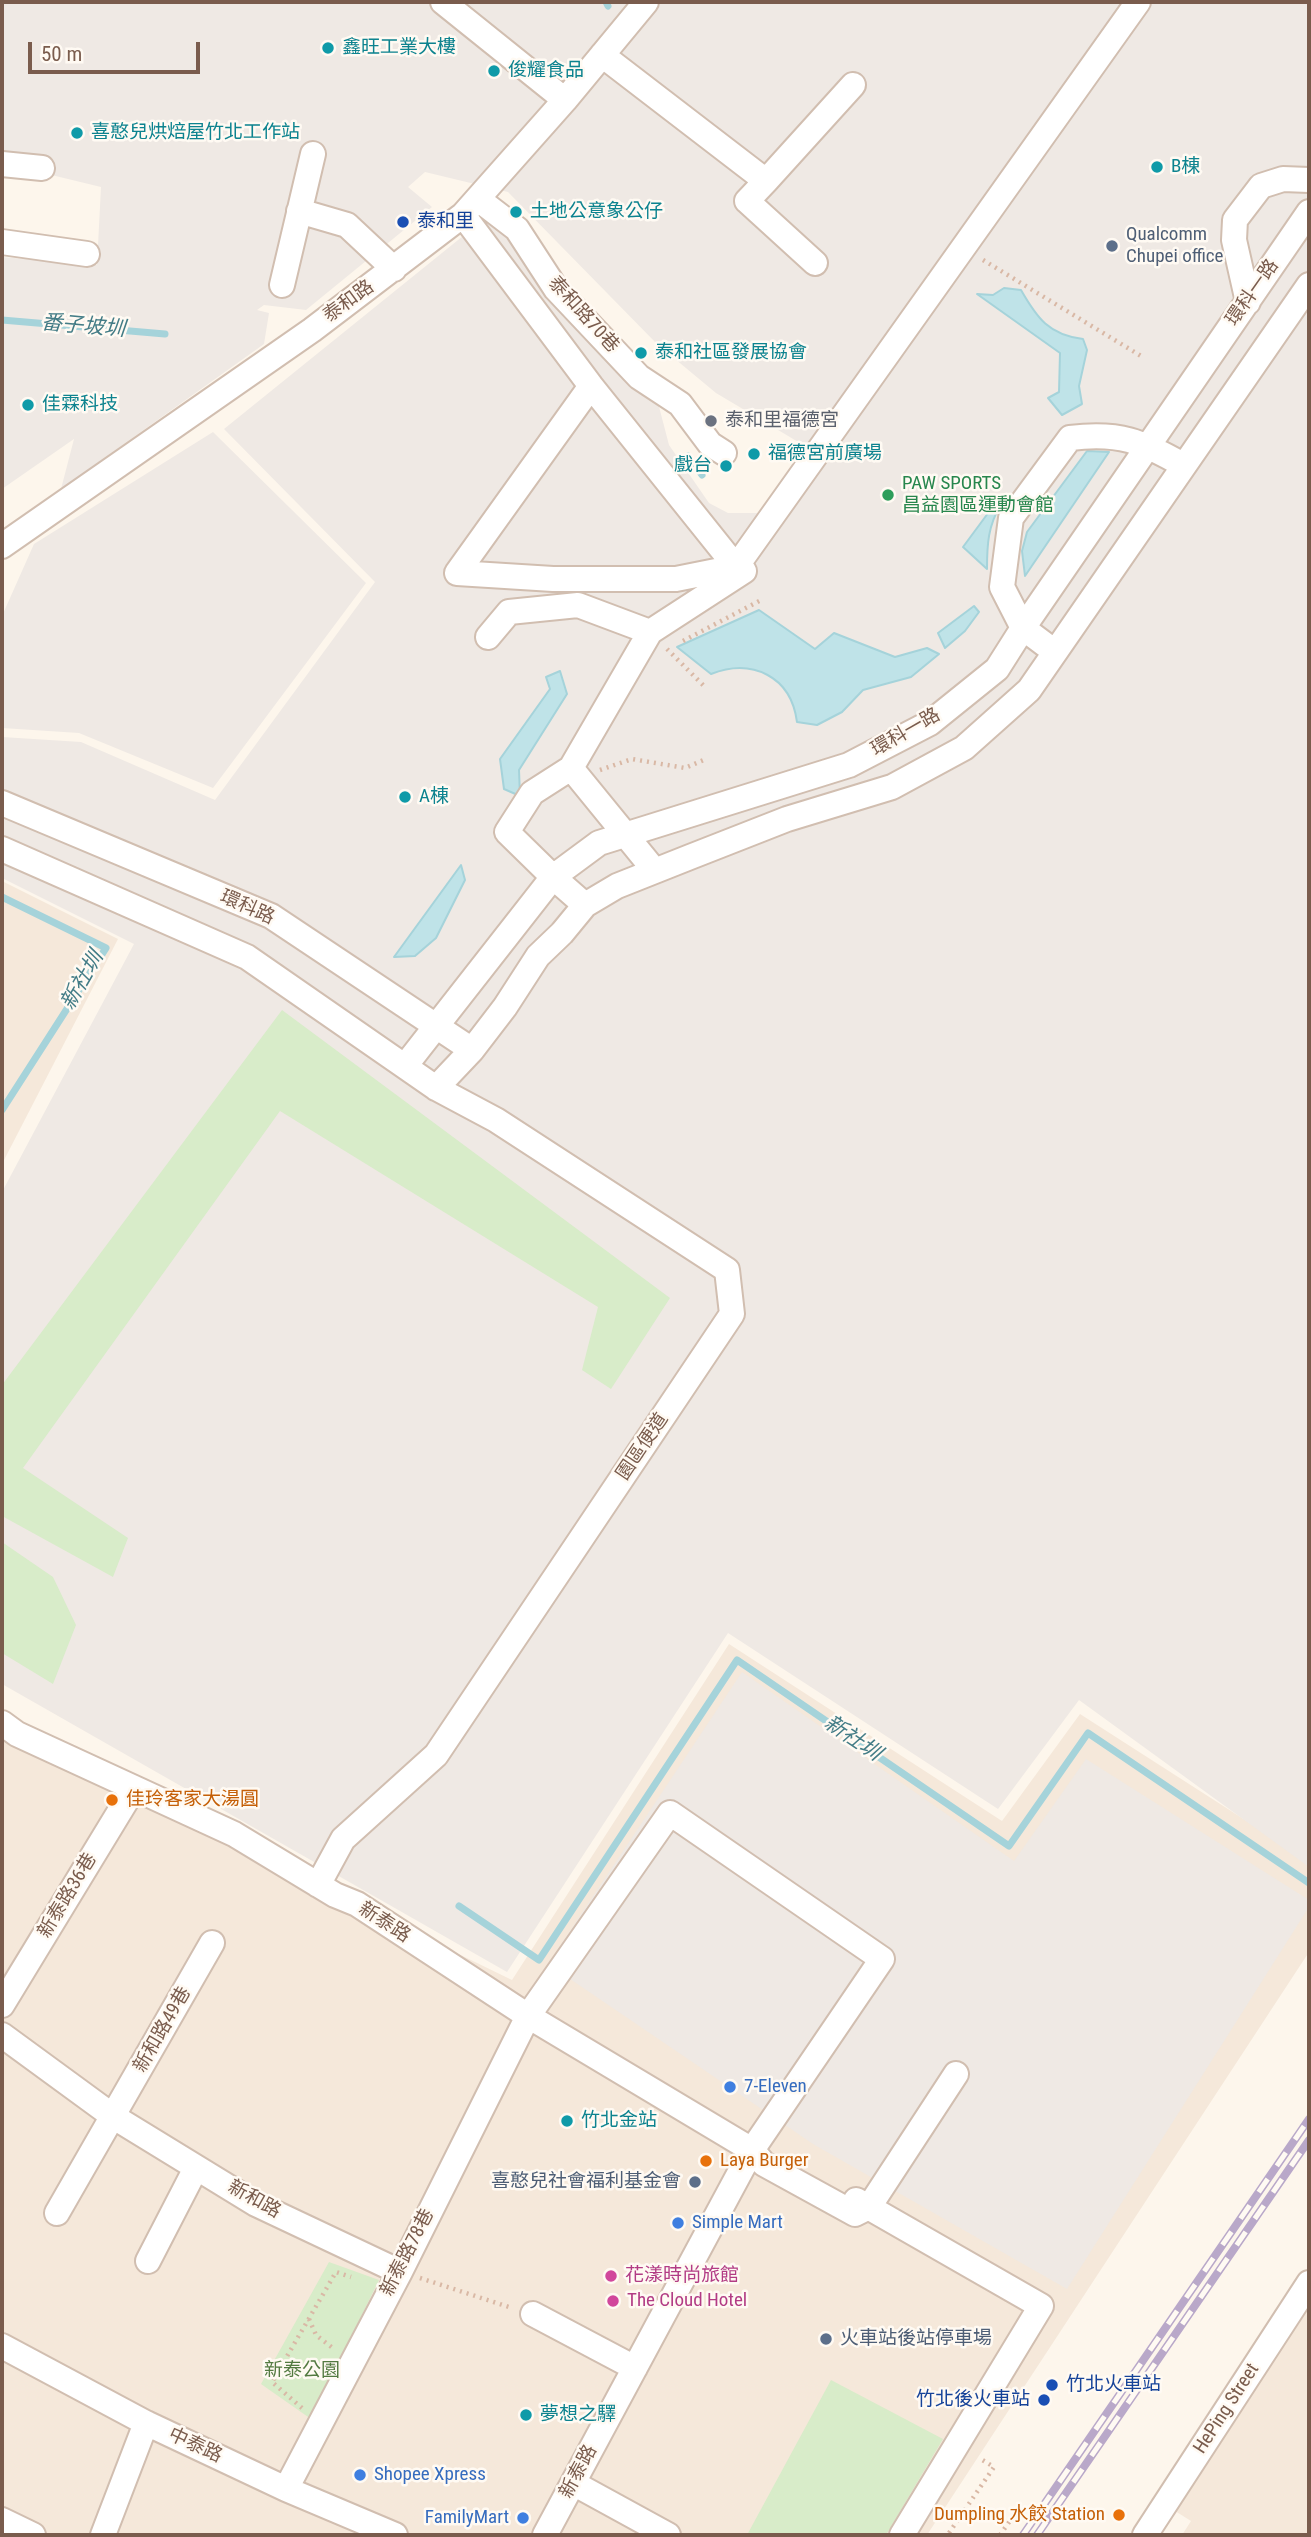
<!DOCTYPE html>
<meta charset="utf-8">
<style>
body{margin:0}
#map{position:relative;width:1311px;height:2537px;overflow:hidden;background:#fdf6ec;font-family:"Roboto Condensed",sans-serif}
canvas{display:block}
.frame{position:absolute;inset:0;border:4px solid #7a5c4d;pointer-events:none}
.scale{position:absolute;left:28px;top:42px;width:172px;height:32px;box-sizing:border-box;border:4px solid #7a5c4d;border-top:0;padding-left:9px;font-size:21px;line-height:24px;white-space:nowrap;color:#7a5c4d;-webkit-text-stroke:5px #fffaf3;paint-order:stroke}
</style>
<div id="map">
<canvas width="1311" height="2537"></canvas>
<div class="frame"></div>
<div class="scale">50 m</div>
</div>
<script>
const ctx = document.querySelector('canvas').getContext('2d');
ctx.lineJoin = 'round';
function fill(path, color) {
  ctx.fillStyle = color;
  ctx.fill(path, 'evenodd');
}
function stroke(path, color, width, dash) {
  ctx.strokeStyle = color;
  ctx.lineWidth = width;
  ctx.lineCap = dash ? 'butt' : 'round';
  ctx.setLineDash(dash || []);
  ctx.stroke(path);
}
function write(font, color, halo, rows, align = 'center') {
  ctx.font = font + ' "Roboto Condensed","Noto Sans TC",sans-serif';
  ctx.lineWidth = 5;
  ctx.setLineDash([]);
  ctx.textBaseline = 'middle';
  ctx.strokeStyle = halo;
  ctx.fillStyle = color;
  for (const [text, x, y, turn = 0] of rows) {
    ctx.save();
    ctx.translate(x, y);
    ctx.rotate((+turn || 0) * Math.PI / 180);
    ctx.textAlign = isNaN(turn) ? turn : align;
    if (halo) ctx.strokeText(text, 0, 0);
    ctx.fillText(text, 0, 0);
    ctx.restore();
  }
}
fill(new Path2D(`
 M 2,881 L 118,939 L 2,1164 Z
 M 729,1644 L 1002,1821 L 1080,1714 L 1309,1861 L 1309,1952 L 927,2535 L 2,2535 L 2,1732 L 512,1980 Z
 M 1309,2298 L 1309,2535 L 1182,2535 L 1191,2521 L 1175,2511 Z`), '#f5e8da');
fill(new Path2D(`
 M 2,2 L 1309,2 L 1309,1867 L 1079,1700 L 998,1809 L 728,1633 L 507,1972 L 2,1684 L 2,1192 L 134,944 L 2,878 L 2,737 L 81,742 L 215,800 L 375,582 L 224,429 L 489,215 L 651,376 L 669,445 L 709,503 L 728,513 L 758,513 L 815,452 L 716,393 L 657,344 L 508,192 L 425,172 L 408,187 L 432,207 L 306,310 L 264,305 L 257,310 L 269,313 L 264,344 L 61,489 L 74,439 L 2,489 L 2,257 L 97,265 L 101,187 L 2,163 Z
 M 213,432 L 366,583 L 213,788 L 79,733 L 2,728 L 2,616 L 34,544 Z
 M 742,1672 L 1014,1861 L 1086,1759 L 1309,1900 L 1309,1907 L 1067,2289 L 813,2144 L 548,1964 Z`), '#efe9e4');
fill(new Path2D(`
 M 282,1010 L 670,1298 L 611,1389 L 582,1370 L 598,1307 L 280,1111 L 23,1468 L 128,1538 L 113,1577 L 2,1516 L 2,1385 Z
 M 2,1542 L 53,1577 L 76,1625 L 53,1684 L 2,1653 Z
 M 329,2262 L 379,2280 L 311,2419 L 261,2384 Z
 M 831,2380 L 943,2439 L 886,2535 L 747,2535 Z`), '#d8ecc9');
const water = new Path2D(`
 M 1004,288 L 1021,290 C 1037,318 1049,335 1083,339 L 1087,350 L 1079,386 L 1082,404 L 1062,415 L 1048,398 L 1059,392 L 1060,353 L 977,294 L 993,295 Z
 M 1087,451 L 1109,452 L 1025,576 L 1022,551 L 1027,532 Z
 M 997,501 L 1001,504 C 988,526 987,544 987,569 L 963,547 Z
 M 974,606 L 979,612 L 965,631 L 945,648 L 938,633 Z
 M 759,610 L 815,649 L 834,633 L 895,657 L 927,648 L 939,654 L 911,677 L 863,690 L 842,712 L 817,725 L 797,722 C 791,676 752,658 711,674 L 677,647 Z
 M 560,671 L 567,694 L 519,770 L 520,796 L 504,789 L 500,759 L 550,689 L 546,677 Z
 M 461,865 L 465,880 L 436,938 L 415,956 L 394,957 Z`);
fill(water, '#bfe3e8');
stroke(water, '#a5d3da', 2);
stroke(new Path2D(`
 M 606,2 L 608,6
 M 2,320 L 165,334
 M 688,456 L 702,475
 M 2,897 L 106,948 L 2,1110
 M 459,1906 L 539,1960 L 737,1660 L 1009,1846 L 1088,1733 L 1309,1883`), '#a5d3da', 7);
const minor = new Path2D(`
 M 443,2 L 565,100
 M 602,55 L 766,181 L 853,85
 M 2,164 L 42,168
 M 766,181 L 747,201 L 815,263
 M 478,199 L 517,229 L 556,289 L 639,377 L 680,404 L 710,444 L 724,453
 M 299,211 L 347,225 L 394,269
 M 463,215 L 591,386 L 736,567
 M 2,242 L 87,254
 M 282,285 L 313,154
 M 1248,302 L 1234,240 L 1235,220 L 1261,186 L 1283,179 L 1309,180
 M 591,386 L 457,573 L 553,579 L 676,579 L 736,567 L 1138,2
 M 2,546 L 312,330 L 463,215 L 565,100 L 646,2
 M 488,637 L 509,612 L 578,605 L 650,632
 M 1055,652 L 1023,628 L 1002,587 L 1011,518 L 1070,438 C 1120,432 1141,441 1183,465
 M 571,768 L 650,632 L 744,571
 M 2,803 L 271,916 L 472,1050
 M 2,849 L 247,957 L 436,1088 L 496,1120 L 727,1270 L 732,1314 L 436,1755 L 343,1839 L 318,1885
 M 585,905 L 553,877 L 507,832 L 532,793 L 571,768 L 655,871
 M 405,1066 L 553,877 L 599,843 L 849,765 L 930,723 L 997,669 L 1023,628 L 1309,212
 M 436,1088 L 472,1050 L 505,1007 L 538,956 L 562,933 L 585,905 L 617,886 L 690,857 L 787,819 L 892,787 L 964,748 L 1029,690 L 1309,285
 M 2,1723 L 17,1734 L 234,1834 L 335,1895 L 357,1904 L 528,2016 L 752,2150 L 764,2164 L 855,2214 L 869,2207
 M 2,2005 L 134,1788
 M 2,2035 L 114,2117 L 256,2204 L 400,2272
 M 856,2200 L 1041,2306 L 902,2535
 M 869,2207 L 956,2074
 M 57,2213 L 212,1943
 M 148,2261 L 196,2168
 M 533,2314 L 635,2368
 M 2,2346 L 146,2423 L 286,2489 L 395,2535
 M 573,2483 L 668,2535
 M 286,2489 L 400,2272 L 528,2016 L 670,1813 L 882,1959 L 752,2150 L 545,2535
 M 2,2520 L 33,2535
 M 103,2535 L 146,2423
 M 1145,2535 L 1309,2283`);
stroke(minor, '#d1beb0', 28);
stroke(new Path2D(`
 M 983,260 L 1141,356
 M 683,641 L 763,599
 M 667,649 L 704,686
 M 600,770 L 632,759 L 685,768 L 706,759
 M 420,2278 L 512,2308
 M 309,2319 L 316,2335 L 334,2349
 M 302,2408 L 272,2382 L 336,2272 L 351,2277
 M 949,2533 L 994,2467 L 979,2458
 M 1000,2535 L 1012,2518`), '#d9b8a5', 4.5, [2, 5]);
stroke(minor, '#fff', 24);
const rail = new Path2D(`
 M 1023,2535 L 1309,2119
 M 1037,2535 L 1309,2140`);
stroke(rail, '#b9a8c9', 8);
stroke(rail, '#fffaf3', 5, [16]);
for (const [x, y, r, color] of [
 [328,48,7,"#0f9aa8"],
 [494,71,7,"#0f9aa8"],
 [77,133,7,"#0f9aa8"],
 [1157,167,7,"#0f9aa8"],
 [516,212,7,"#0f9aa8"],
 [403,222,7,"#1a4fb4"],
 [1112,246,7,"#5c6f8a"],
 [641,353,7,"#0f9aa8"],
 [28,405,7,"#0f9aa8"],
 [711,421,7,"#6b7280"],
 [754,454,7,"#0f9aa8"],
 [726,466,7,"#0f9aa8"],
 [888,495,7,"#2e9e5b"],
 [405,797,7,"#0f9aa8"],
 [112,1800,7,"#e8710a"],
 [730,2087,7,"#3f7fe0"],
 [567,2121,7,"#0f9aa8"],
 [706,2161,7,"#e8710a"],
 [695,2182,7,"#5c6f8a"],
 [678,2223,7,"#3f7fe0"],
 [611,2276,7,"#d1479c"],
 [613,2301,7,"#d1479c"],
 [826,2339,7,"#5c6f8a"],
 [1052,2385,7,"#1a4fb4"],
 [1044,2400,7,"#1a4fb4"],
 [526,2415,7,"#0f9aa8"],
 [360,2475,7,"#3f7fe0"],
 [1119,2515,7,"#e8710a"],
 [523,2518,7,"#3f7fe0"]
]) {
  const dot = new Path2D();
  dot.arc(x, y, r, 0, 2 * Math.PI);
  ctx.fillStyle = color;
  ctx.fill(dot);
  stroke(dot, '#fffaf3', 2.5);
}
write('19px', '#0d838f', '#fffaf3', [
 ["鑫旺工業大樓",342,48],
 ["俊耀食品",508,71],
 ["喜憨兒烘焙屋竹北工作站",91,133],
 ["B棟",1171,167],
 ["土地公意象公仔",530,212],
 ["泰和社區發展協會",655,353],
 ["佳霖科技",42,405],
 ["福德宮前廣場",768,454],
 ["戲台",712,466,"right"],
 ["A棟",419,797],
 ["竹北金站",581,2121],
 ["夢想之驛",540,2415]
], 'left');
write('19px', '#164399', '#fffaf3', [
 ["泰和里",417,222],
 ["竹北火車站",1066,2385],
 ["竹北後火車站",1030,2400,"right"]
], 'left');
write('19px', '#4e5e75', '#fffaf3', [
 ["Qualcomm",1126,235],
 ["Chupei office",1126,257],
 ["喜憨兒社會福利基金會",681,2182,"right"],
 ["火車站後站停車場",840,2339]
], 'left');
write('19px', '#7a5c4d', '#fffaf3', [
 ["環科一路",1253,293,-55],
 ["泰和路",349,302,-36],
 ["泰和路70巷",583,315,48],
 ["環科一路",906,733,-30],
 ["環科路",247,908,24],
 ["園區便道",643,1447,-56],
 ["新泰路36巷",68,1896,-59],
 ["新泰路",384,1923,33],
 ["新和路49巷",163,2030,-60],
 ["新和路",254,2200,29],
 ["新泰路78巷",408,2253,-63],
 ["HePing Street",1227,2409,-57],
 ["中泰路",195,2446,25],
 ["新泰路",579,2472,-62]
]);
write('19px', '#5b616d', '#fffaf3', [
 ["泰和里福德宮",725,421]
], 'left');
write('19px', '#27864d', '#fffaf3', [
 ["PAW SPORTS",902,484],
 ["昌益園區運動會館",902,506]
], 'left');
write('19px', '#c56008', '#fffaf3', [
 ["佳玲客家大湯圓",126,1800],
 ["Laya Burger",720,2161],
 ["Dumpling 水餃 Station",1105,2515,"right"]
], 'left');
write('19px', '#366cbe', '#fffaf3', [
 ["7-Eleven",744,2087],
 ["Simple Mart",692,2223],
 ["Shopee Xpress",374,2475],
 ["FamilyMart",509,2518,"right"]
], 'left');
write('19px', '#b23c85', '#fffaf3', [
 ["花漾時尚旅館",625,2276],
 ["The Cloud Hotel",627,2301]
], 'left');
write('19px', '#537a41', '#fffaf3', [
 ["新泰公園",302,2371]
]);
write('italic 21px', '#437c86', '#fffaf3', [
 ["番子坡圳",83,327,5],
 ["新社圳",83,981,-60],
 ["新社圳",852,1739,34]
]);
</script>
